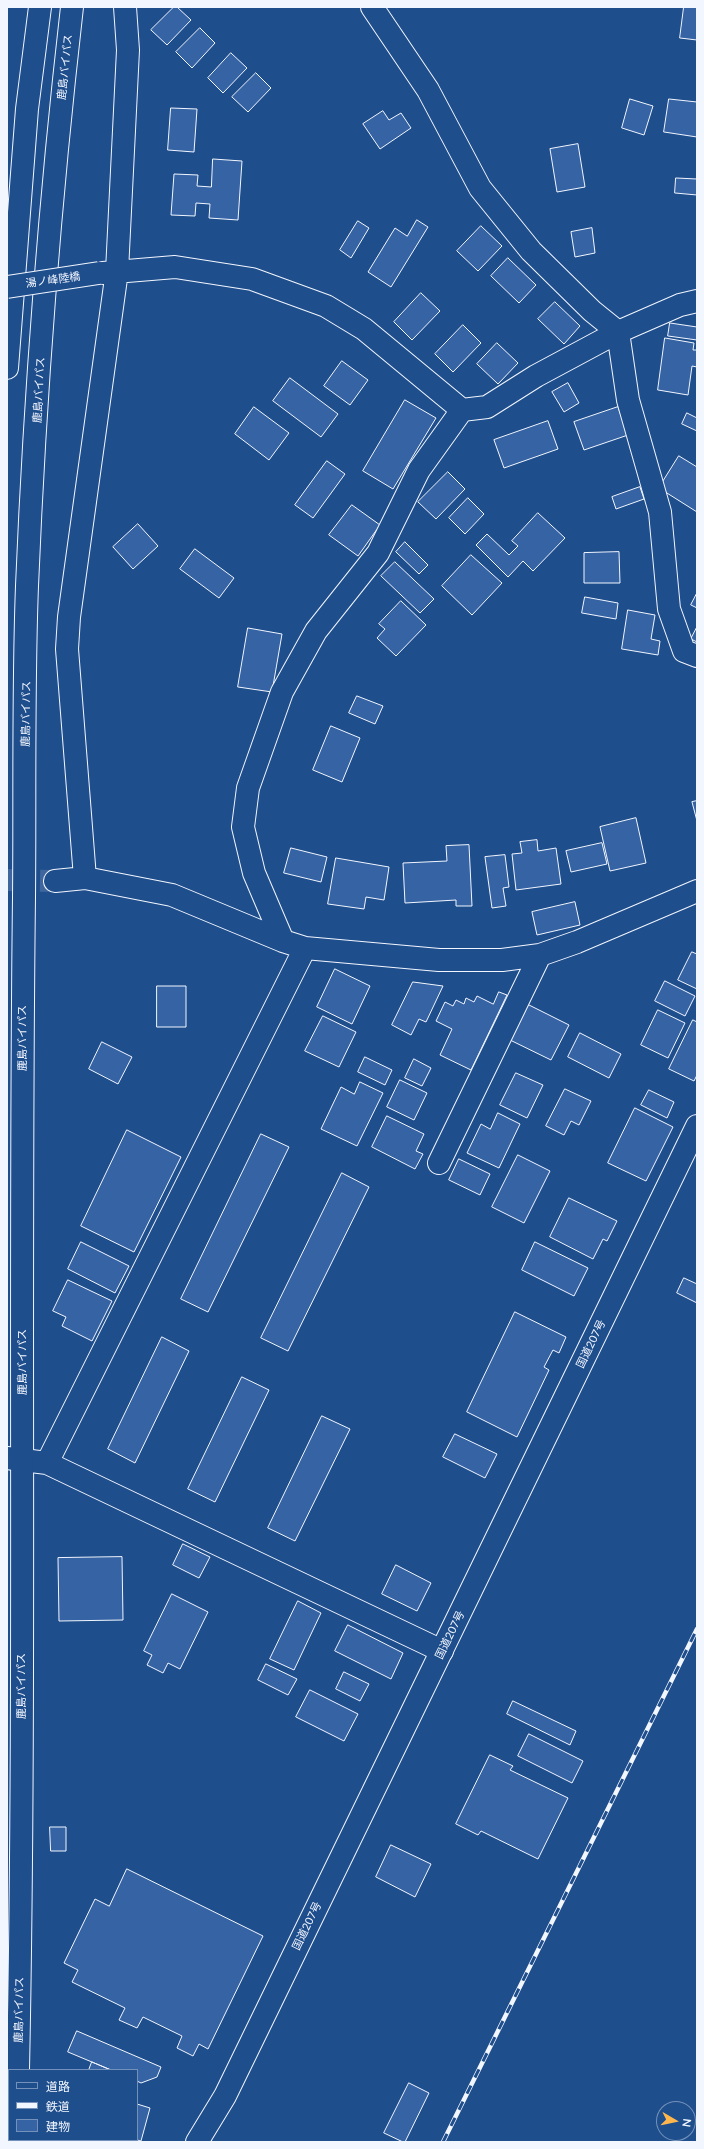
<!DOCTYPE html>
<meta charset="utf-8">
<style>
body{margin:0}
#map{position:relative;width:704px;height:2149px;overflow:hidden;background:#1f4e8c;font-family:Lato,"Noto Sans JP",sans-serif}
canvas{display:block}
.frame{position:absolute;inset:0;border:8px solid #f2f6ff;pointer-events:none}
.legend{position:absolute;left:8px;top:2069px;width:130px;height:72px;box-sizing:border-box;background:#1f4e8c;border:1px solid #7391ba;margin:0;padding:5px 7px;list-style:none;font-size:12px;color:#f2f6ff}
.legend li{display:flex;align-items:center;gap:8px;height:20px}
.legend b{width:20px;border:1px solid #7391ba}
.north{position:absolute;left:656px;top:2101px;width:40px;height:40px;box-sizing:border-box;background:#1f4e8c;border:1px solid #7391ba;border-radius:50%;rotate:99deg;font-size:11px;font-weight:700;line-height:16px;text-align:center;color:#f2f6ff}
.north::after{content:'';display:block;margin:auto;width:14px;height:18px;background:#ffb74d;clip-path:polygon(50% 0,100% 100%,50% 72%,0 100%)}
</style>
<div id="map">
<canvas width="704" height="2149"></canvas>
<div class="frame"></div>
<ul class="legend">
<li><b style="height:5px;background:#1f4e8c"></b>道路</li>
<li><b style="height:5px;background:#f2f6ff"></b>鉄道</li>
<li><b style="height:11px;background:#3563a3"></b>建物</li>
</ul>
<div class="north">N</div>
</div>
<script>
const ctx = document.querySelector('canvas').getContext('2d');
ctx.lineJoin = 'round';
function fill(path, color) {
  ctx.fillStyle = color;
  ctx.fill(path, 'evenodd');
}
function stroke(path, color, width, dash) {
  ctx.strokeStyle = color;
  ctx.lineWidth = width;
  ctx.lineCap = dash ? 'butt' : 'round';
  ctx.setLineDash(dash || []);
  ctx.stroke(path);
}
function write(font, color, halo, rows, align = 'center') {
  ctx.font = font + ' Lato,"Noto Sans JP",sans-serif';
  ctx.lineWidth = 3;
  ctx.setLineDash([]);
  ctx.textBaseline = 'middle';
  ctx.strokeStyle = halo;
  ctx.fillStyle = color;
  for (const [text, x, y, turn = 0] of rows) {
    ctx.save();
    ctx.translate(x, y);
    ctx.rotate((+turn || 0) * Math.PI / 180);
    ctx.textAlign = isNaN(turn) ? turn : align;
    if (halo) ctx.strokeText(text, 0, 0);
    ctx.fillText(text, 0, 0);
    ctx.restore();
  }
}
const building = new Path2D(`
 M 174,7 L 177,7 L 191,20 L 167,45 L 151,30 Z
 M 684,7 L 697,7 L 697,40 L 680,38 Z
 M 200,28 L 215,43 L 192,68 L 176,52 Z
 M 231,53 L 247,68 L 223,93 L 208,78 Z
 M 256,73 L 271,88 L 248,112 L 232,97 Z
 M 630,99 L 653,106 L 644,135 L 622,128 Z
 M 669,99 L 697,102 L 697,137 L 664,132 Z
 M 171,108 L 197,109 L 194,152 L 168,150 Z
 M 383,111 L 389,120 L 401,113 L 411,128 L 380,149 L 363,124 Z
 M 578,144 L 585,187 L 557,192 L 550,149 Z
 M 213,159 L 242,161 L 238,220 L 209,218 L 210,204 L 196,203 L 195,216 L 171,215 L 174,174 L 198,175 L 197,186 L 211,187 Z
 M 676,178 L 697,179 L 697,195 L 675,193 Z
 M 417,220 L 428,227 L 391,287 L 368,272 L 395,228 L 407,236 Z
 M 358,221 L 369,228 L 351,258 L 340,250 Z
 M 481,226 L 502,246 L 478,271 L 457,251 Z
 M 592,228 L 595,253 L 575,257 L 571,232 Z
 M 508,258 L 536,285 L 519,303 L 491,276 Z
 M 421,293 L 440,311 L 412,340 L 394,322 Z
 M 555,302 L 580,326 L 564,344 L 538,319 Z
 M 670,323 L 697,327 L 697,340 L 668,336 Z
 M 463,325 L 481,343 L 453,372 L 435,354 Z
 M 665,338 L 694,343 L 693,350 L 697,350 L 697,367 L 692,366 L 688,395 L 658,390 Z
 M 497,343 L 518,363 L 498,384 L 477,364 Z
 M 342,361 L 368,380 L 350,405 L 324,386 Z
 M 290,378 L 338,414 L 321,437 L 273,401 Z
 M 568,383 L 579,403 L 564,412 L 552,392 Z
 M 405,400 L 436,418 L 393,489 L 363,471 Z
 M 254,407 L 289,433 L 269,460 L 235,434 Z
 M 618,407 L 628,435 L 584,450 L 574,422 Z
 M 687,413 L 697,418 L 697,431 L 682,424 Z
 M 548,421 L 558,449 L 504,468 L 494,440 Z
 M 679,456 L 697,467 L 697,512 L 659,488 Z
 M 327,461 L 345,474 L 313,518 L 295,505 Z
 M 448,472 L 465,489 L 436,519 L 418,502 Z
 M 640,487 L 644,499 L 616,509 L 612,497 Z
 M 468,498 L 484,514 L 465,534 L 449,518 Z
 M 352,505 L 380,525 L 358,556 L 329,535 Z
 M 538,513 L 565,538 L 533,571 L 523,561 L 508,577 L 476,545 L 487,534 L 509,555 L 518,546 L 512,541 Z
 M 138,524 L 158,546 L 133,569 L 113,547 Z
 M 405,542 L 428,565 L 419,574 L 396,552 Z
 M 195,549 L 234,578 L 219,598 L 180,569 Z
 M 619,552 L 620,583 L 584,583 L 584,553 Z
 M 471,555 L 502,583 L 472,615 L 442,586 Z
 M 395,562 L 434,599 L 420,613 L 381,576 Z
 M 697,593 L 697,608 L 691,605 Z
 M 585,597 L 618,603 L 616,619 L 582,613 Z
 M 401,601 L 426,625 L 396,656 L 377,638 L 385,629 L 379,624 Z
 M 628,610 L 655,615 L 651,639 L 660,641 L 658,655 L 622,649 Z
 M 697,627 L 697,642 L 691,639 Z
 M 248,628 L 282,634 L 272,692 L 238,687 Z
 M 357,696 L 383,706 L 375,724 L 349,713 Z
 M 331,726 L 360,738 L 342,782 L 313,770 Z
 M 697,801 L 697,821 L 692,802 Z
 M 636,818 L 646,863 L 610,871 L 600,827 Z
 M 537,840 L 538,851 L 556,848 L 561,884 L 516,890 L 512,854 L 522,853 L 520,842 Z
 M 602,843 L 607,864 L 571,872 L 566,851 Z
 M 469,845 L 472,906 L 456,906 L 456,900 L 405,903 L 403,863 L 447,861 L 446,846 Z
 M 291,848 L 327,857 L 321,882 L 284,873 Z
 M 505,855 L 509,887 L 503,888 L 506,906 L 492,908 L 485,857 Z
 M 336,858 L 389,867 L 384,900 L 366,897 L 364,909 L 328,904 Z
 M 575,902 L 580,925 L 537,935 L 532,912 Z
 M 692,952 L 697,954 L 697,989 L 678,980 Z
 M 335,969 L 370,986 L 352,1024 L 317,1007 Z
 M 665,981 L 695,996 L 685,1016 L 655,1001 Z
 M 413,982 L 443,986 L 426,1022 L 419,1019 L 411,1035 L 392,1025 Z
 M 157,986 L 186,986 L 186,1027 L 157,1027 Z
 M 499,992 L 507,995 L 471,1070 L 440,1055 L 452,1029 L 436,1021 L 445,1002 L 453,1006 L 456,1000 L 464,1004 L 466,998 L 474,1002 L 477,996 L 493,1004 Z
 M 527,1004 L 569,1025 L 551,1060 L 510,1040 Z
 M 658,1010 L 685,1023 L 668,1058 L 641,1045 Z
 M 323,1016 L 356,1032 L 339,1067 L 305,1051 Z
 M 693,1020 L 697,1022 L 697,1075 L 694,1081 L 669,1069 Z
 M 580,1033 L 621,1054 L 609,1078 L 568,1057 Z
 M 102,1042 L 132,1057 L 118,1084 L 89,1069 Z
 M 365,1057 L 392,1070 L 385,1085 L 358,1072 Z
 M 414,1059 L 431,1068 L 422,1086 L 405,1078 Z
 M 516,1073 L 543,1085 L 527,1118 L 500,1105 Z
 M 400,1080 L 427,1093 L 414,1120 L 387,1107 Z
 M 360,1082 L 383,1093 L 357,1146 L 321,1129 L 341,1087 L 354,1094 Z
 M 565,1089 L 591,1101 L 579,1125 L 571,1121 L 564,1135 L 546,1126 Z
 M 649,1090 L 674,1102 L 667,1118 L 641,1105 Z
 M 635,1108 L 673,1127 L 646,1181 L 608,1163 Z
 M 498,1113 L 520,1124 L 499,1168 L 467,1153 L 481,1124 L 490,1129 Z
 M 387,1116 L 424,1134 L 416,1151 L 423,1154 L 415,1169 L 372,1147 Z
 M 127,1130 L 181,1157 L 134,1252 L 81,1226 Z
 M 261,1134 L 289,1147 L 208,1312 L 181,1299 Z
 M 518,1155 L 550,1171 L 524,1223 L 492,1207 Z
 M 459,1159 L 490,1174 L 480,1195 L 449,1180 Z
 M 342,1173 L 369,1187 L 288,1351 L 261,1338 Z
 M 569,1198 L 617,1221 L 607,1241 L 603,1239 L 593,1259 L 550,1237 Z
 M 81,1242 L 129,1266 L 115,1293 L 68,1269 Z
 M 535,1242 L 588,1268 L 574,1296 L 522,1270 Z
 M 684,1278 L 697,1284 L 697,1303 L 677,1293 Z
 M 68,1280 L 112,1301 L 92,1341 L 62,1326 L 66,1317 L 53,1311 Z
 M 515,1312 L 566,1337 L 559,1353 L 553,1350 L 544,1367 L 549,1370 L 517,1437 L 467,1412 Z
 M 162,1337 L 189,1351 L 135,1463 L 108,1449 Z
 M 242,1377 L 269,1390 L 215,1502 L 188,1489 Z
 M 322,1416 L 350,1429 L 295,1541 L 268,1528 Z
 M 455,1434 L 497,1454 L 485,1478 L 443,1457 Z
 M 183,1544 L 210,1557 L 199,1578 L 173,1565 Z
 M 122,1557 L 123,1620 L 59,1621 L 58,1558 Z
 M 396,1565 L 431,1583 L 417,1611 L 382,1594 Z
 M 172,1594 L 208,1612 L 180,1669 L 168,1663 L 163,1673 L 147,1665 L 152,1655 L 144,1651 Z
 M 298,1601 L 321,1613 L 294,1670 L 270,1659 Z
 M 348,1625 L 403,1653 L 391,1679 L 335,1651 Z
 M 266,1664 L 297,1679 L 288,1695 L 258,1680 Z
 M 344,1672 L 369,1684 L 360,1701 L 336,1689 Z
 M 310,1690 L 358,1714 L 344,1741 L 296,1717 Z
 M 513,1701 L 576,1731 L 570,1745 L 507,1714 Z
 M 529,1734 L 583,1761 L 572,1783 L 518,1756 Z
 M 490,1755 L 513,1766 L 510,1770 L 568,1798 L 538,1859 L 481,1831 L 478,1835 L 456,1824 Z
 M 50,1827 L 66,1827 L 66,1851 L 51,1851 Z
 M 391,1845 L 431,1864 L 415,1897 L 376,1877 Z
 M 127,1869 L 263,1936 L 208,2049 L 199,2044 L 193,2056 L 177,2048 L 182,2036 L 143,2017 L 137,2028 L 119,2020 L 125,2008 L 72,1982 L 78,1970 L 64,1963 L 95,1899 L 109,1906 Z
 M 77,2031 L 161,2067 L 157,2077 L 141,2083 L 137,2081 L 137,2070 L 111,2070 L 68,2052 Z
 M 92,2062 L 111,2070 L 89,2070 Z
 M 409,2083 L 429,2093 L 405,2142 L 403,2142 L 384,2133 Z
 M 137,2104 L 150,2108 L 141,2141 L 137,2140 Z`);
fill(building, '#3563a3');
stroke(building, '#f2f6ff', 1);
stroke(new Path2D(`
 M 7,880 L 55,881`), '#3f679d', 22, [22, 11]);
const minor = new Path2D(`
 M 372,7 L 428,90 L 480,188 L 531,251 L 592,311 L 618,332 L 628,400 L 660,512 L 669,609 L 684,651 L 697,656
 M 103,273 L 175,267 L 252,279 L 326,306 L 364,329 L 462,410
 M 85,878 L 67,649 L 69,617 L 117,271 L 128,50 L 125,7
 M 55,881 L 85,878 L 172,895 L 283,941 L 305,948 L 439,960 L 502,960 L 540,955 L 577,942 L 697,891
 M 283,941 L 254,873 L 243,827 L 248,788 L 282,692 L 316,631 L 378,553 L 419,470 L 462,410 L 487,407 L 536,376 L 618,332 L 680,305 L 697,301
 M 439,1163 L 540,955
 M 7,1458 L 47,1463 L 442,1651
 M 47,1463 L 305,948`);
const highway = new Path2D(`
 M 7,368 L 27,109 L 40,7
 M 18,2070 C 26,1679 19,1288 24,898 C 25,794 23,690 27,586 C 35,393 50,199 72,7
 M 16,2142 L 16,2140
 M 197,2142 L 225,2096 L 697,1126`);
stroke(minor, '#f2f6ff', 24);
stroke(highway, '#f2f6ff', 24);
stroke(minor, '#1f4e8c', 22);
stroke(highway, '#1f4e8c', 22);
const rail = new Path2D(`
 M 443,2142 L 697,1629`);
stroke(rail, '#f2f6ff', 4.5);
stroke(rail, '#1f4e8c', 3, [9]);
const minorBridge = new Path2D(`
 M 7,287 L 99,273`);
stroke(minorBridge, '#f2f6ff', 24, []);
stroke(minorBridge, '#1f4e8c', 22);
write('11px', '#f2f6ff', '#1f4e8c', [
 ["鹿島バイパス",65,67,-84],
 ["湯ノ峰陸橋",53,280,-8],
 ["鹿島バイパス",39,390,-87],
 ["鹿島バイパス",26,714,-89],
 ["鹿島バイパス",22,1038,-90],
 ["国道207号",591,1344,-64],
 ["鹿島バイパス",22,1362,-90],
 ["国道207号",450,1635,-64],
 ["鹿島バイパス",21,1686,-90],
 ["国道207号",307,1926,-64],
 ["鹿島バイパス",19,2010,-89]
]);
</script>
